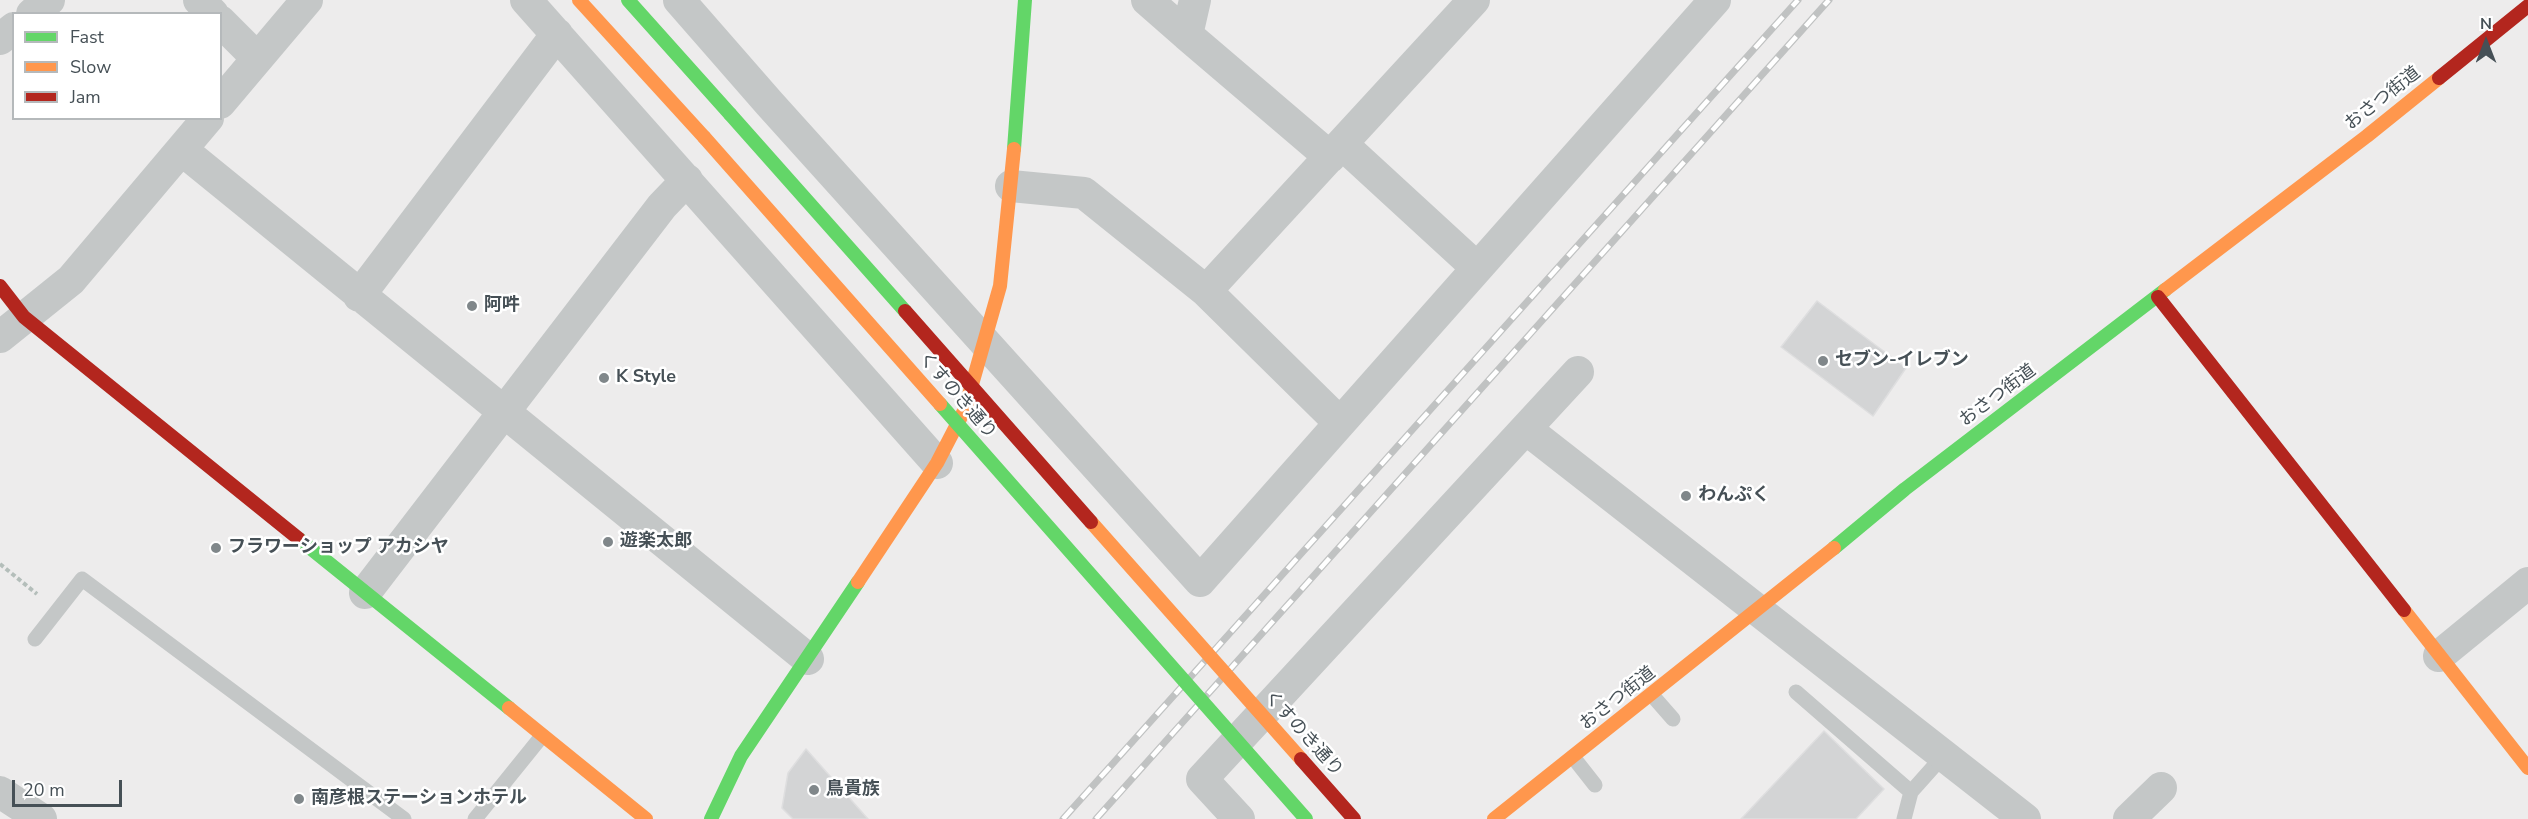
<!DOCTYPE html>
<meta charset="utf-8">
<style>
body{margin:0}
#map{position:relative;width:2528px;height:819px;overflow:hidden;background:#edecec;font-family:"Nunito Sans",sans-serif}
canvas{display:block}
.legend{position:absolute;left:12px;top:12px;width:210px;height:108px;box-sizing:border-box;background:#fff;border:2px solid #b5b9bb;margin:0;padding:8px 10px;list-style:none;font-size:18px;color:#465056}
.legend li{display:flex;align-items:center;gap:12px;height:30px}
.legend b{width:30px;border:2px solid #b5b9bb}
.north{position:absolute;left:2456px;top:12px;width:60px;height:60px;-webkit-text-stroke:4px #fff;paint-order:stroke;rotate:0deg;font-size:16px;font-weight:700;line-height:24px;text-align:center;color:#465056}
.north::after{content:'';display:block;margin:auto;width:21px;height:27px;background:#465056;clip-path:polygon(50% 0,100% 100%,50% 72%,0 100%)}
.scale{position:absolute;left:12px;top:780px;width:110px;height:27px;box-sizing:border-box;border:3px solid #465056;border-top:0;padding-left:8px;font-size:18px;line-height:21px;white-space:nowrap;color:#465056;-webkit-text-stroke:4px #fff;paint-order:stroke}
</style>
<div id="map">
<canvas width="2528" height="819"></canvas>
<ul class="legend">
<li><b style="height:8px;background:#63d668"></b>Fast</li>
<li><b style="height:8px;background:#ff974d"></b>Slow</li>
<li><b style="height:8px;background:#b3261e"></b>Jam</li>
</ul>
<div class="north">N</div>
<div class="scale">20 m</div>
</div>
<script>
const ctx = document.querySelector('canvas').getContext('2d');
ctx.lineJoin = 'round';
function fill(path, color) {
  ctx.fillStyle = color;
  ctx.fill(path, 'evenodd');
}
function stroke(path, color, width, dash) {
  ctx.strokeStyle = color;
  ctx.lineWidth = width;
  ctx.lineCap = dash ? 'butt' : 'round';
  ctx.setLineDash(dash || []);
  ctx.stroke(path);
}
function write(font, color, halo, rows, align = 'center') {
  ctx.font = font + ' "Nunito Sans","Noto Sans JP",sans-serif';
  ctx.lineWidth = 5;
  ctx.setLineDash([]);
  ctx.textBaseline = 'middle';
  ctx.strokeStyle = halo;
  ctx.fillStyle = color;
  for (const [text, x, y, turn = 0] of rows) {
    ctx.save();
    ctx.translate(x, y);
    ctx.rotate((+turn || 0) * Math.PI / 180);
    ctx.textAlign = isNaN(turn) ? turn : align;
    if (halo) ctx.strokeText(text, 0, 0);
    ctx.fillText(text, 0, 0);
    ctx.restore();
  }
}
const building = new Path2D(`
 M 1817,301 L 1906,368 L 1873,416 L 1781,347 Z
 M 1824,731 L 1884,789 L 1856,819 L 1741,819 Z
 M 806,749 L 868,819 L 793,819 L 782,808 L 788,773 Z`);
fill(building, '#d3d4d5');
stroke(building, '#dededf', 1.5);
stroke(new Path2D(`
 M 0,564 L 37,594`), '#b4beba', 4, [4.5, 3]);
stroke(new Path2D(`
 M 35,639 L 82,579 L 404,819
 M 1796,692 L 1911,792
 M 1652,695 L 1673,719
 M 1573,757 L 1595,785
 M 475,819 L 542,736
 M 1904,819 L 1911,792 L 1944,755`), '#c4c7c7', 15);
stroke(new Path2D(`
 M 199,0 L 213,14
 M 526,0 L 937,463
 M 679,0 L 769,103 L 1200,581 L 1715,0
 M 1147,0 L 1187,35
 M 1195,0 L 1187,35 L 1330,157
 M 32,14 L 49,0
 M 220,21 L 257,58
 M 0,39 L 14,28
 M 220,103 L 307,0
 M 1342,144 L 1477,268
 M 182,150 L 808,659
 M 1011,186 L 1084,193 L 1206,291 L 1474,0
 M 1206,291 L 1340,423
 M 359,296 L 557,34
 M 0,337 L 71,280 L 208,118
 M 1526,429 L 2025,819
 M 365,593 L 662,206 L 687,180
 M 2439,656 L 2528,583
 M 0,792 L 41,819
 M 1239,819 L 1202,779 L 1578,372
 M 2129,819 L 2161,788`), '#c4c7c7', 32);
stroke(new Path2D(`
 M 628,0 L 730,114
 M 1014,149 L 1025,0
 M 299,539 L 509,708
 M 1834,548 L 1905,489 L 2165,290
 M 711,819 L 741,756 L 858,582`), '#63d668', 14);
stroke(new Path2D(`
 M 579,0 L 704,137
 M 2165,290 L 2367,136 L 2439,78
 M 858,582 L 937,463 L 965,409 L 1000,286 L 1014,149
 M 2404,610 L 2528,768
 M 509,708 L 646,819
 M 1494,819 L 1834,548`), '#ff974d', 14);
stroke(new Path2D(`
 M 2439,78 L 2528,6
 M 0,286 L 24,317 L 299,539
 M 2158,297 L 2404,610`), '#b3261e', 14);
const rail = new Path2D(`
 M 1063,819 L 1798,0
 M 1096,819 L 1829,0`);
stroke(rail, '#c0c2c2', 7);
stroke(rail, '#fff', 4.5, [14]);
stroke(new Path2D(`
 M 730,114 L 905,311
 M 940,404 L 1306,819`), '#63d668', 14);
stroke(new Path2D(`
 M 704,137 L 940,404
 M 1091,522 L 1301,759`), '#ff974d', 14);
stroke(new Path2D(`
 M 905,311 L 1091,522
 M 1301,759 L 1354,819`), '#b3261e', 14);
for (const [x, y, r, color] of [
 [472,306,6,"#80878a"],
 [1823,361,6,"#80878a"],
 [604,378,6,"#80878a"],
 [1686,496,6,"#80878a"],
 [608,542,6,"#80878a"],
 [216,548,6,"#80878a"],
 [814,790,6,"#80878a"],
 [299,799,6,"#80878a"]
]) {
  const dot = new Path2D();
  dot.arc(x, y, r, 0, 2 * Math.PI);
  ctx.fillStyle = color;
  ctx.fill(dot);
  stroke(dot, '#fff', 2);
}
write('18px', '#465056', '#fff', [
 ["おさつ街道",2383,99,-38],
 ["くすのき通り",957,396,49],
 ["おさつ街道",1998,396,-37],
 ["おさつ街道",1618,699,-38],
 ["くすのき通り",1303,734,48]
]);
write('bold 18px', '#465056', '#fff', [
 ["阿吽",484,306],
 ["セブン-イレブン",1835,361],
 ["K Style",616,378],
 ["わんぷく",1698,496],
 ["遊楽太郎",620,542],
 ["フラワーショップ アカシヤ",228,548],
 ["鳥貴族",826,790],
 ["南彦根ステーションホテル",311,799]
], 'left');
</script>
